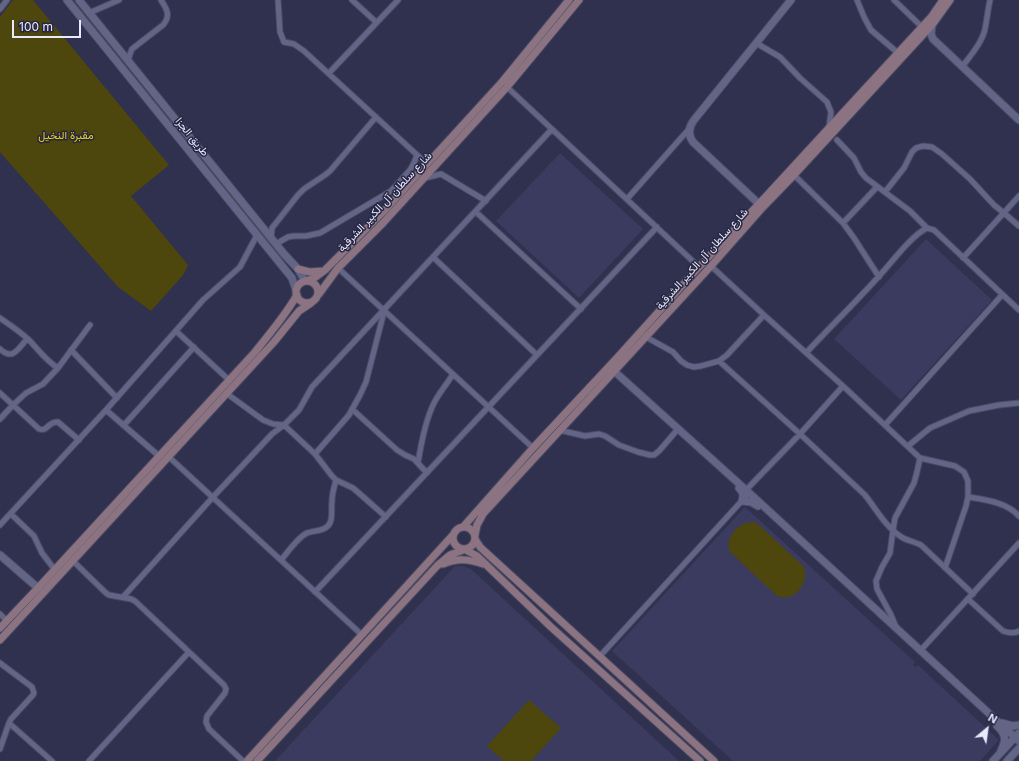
<!DOCTYPE html>
<meta charset="utf-8">
<style>
body{margin:0}
#map{position:relative;width:1019px;height:761px;overflow:hidden;background:#30314f;font-family:Inter,sans-serif}
canvas{display:block}
.north{position:absolute;left:967px;top:709px;width:40px;height:40px;-webkit-text-stroke:3px #272744;paint-order:stroke;rotate:29deg;font-size:11px;font-weight:700;line-height:16px;text-align:center;color:#e8eafe}
.north::after{content:'';display:block;margin:auto;width:14px;height:18px;background:#e8eafe;clip-path:polygon(50% 0,100% 100%,50% 72%,0 100%)}
.scale{position:absolute;left:12px;top:20px;width:69px;height:18px;box-sizing:border-box;border:2px solid #e8eafe;border-top:0;padding-left:5px;font-size:12px;line-height:14px;white-space:nowrap;color:#e8eafe;-webkit-text-stroke:3px #272744;paint-order:stroke}
</style>
<div id="map">
<canvas width="1019" height="761"></canvas>
<div class="north">N</div>
<div class="scale">100 m</div>
</div>
<script>
const ctx = document.querySelector('canvas').getContext('2d');
ctx.lineJoin = 'round';
function fill(path, color) {
  ctx.fillStyle = color;
  ctx.fill(path, 'evenodd');
}
function stroke(path, color, width, dash) {
  ctx.strokeStyle = color;
  ctx.lineWidth = width;
  ctx.lineCap = dash ? 'butt' : 'round';
  ctx.setLineDash(dash || []);
  ctx.stroke(path);
}
function write(font, color, halo, rows, align = 'center') {
  ctx.font = font + ' Inter,Vazirmatn,sans-serif';
  ctx.lineWidth = 3;
  ctx.setLineDash([]);
  ctx.textBaseline = 'middle';
  ctx.strokeStyle = halo;
  ctx.fillStyle = color;
  for (const [text, x, y, turn = 0] of rows) {
    ctx.save();
    ctx.translate(x, y);
    ctx.rotate((+turn || 0) * Math.PI / 180);
    ctx.textAlign = isNaN(turn) ? turn : align;
    if (halo) ctx.strokeText(text, 0, 0);
    ctx.fillText(text, 0, 0);
    ctx.restore();
  }
}
fill(new Path2D(`
 M 560,153 L 643,229 L 579,298 L 496,221 Z
 M 926,239 L 992,300 L 901,400 L 834,339 Z
 M 745,507 L 915,662 L 913,665 L 916,667 L 918,665 L 999,740 L 980,761 L 733,761 L 612,651 Z
 M 455,566 L 463,566 L 471,569 L 679,761 L 275,761 Z`), '#3a3b5e');
fill(new Path2D(`
 M 13,0 L 33,0 L 169,165 L 131,196 L 188,265 L 184,274 L 151,311 L 118,287 L 0,152 L 0,17 Z
 M 755,522 L 758,524 L 804,567 C 809,583 795,603 777,596 L 729,551 C 726,535 738,522 755,522 Z
 M 529,700 L 561,728 L 531,761 L 504,761 L 487,746 Z`), '#4d460d');
const minor = new Path2D(`
 M 278,0 L 280,32 L 284,42 L 294,44 L 304,51 L 427,164
 M 352,0 L 376,22
 M 857,0 L 864,17 L 871,30 L 898,53
 M 894,0 L 922,27
 M 0,9 L 7,0
 M 89,13 L 119,0
 M 756,43 L 780,57 L 800,78 L 827,102 L 831,112 L 829,127
 M 128,61 L 130,54 L 132,49 L 163,25 C 171,16 167,9 161,0
 M 962,67 C 970,56 982,43 985,29 C 987,19 988,9 990,0
 M 329,73 L 398,0
 M 507,87 L 699,267
 M 837,140 L 854,158 L 861,172 L 866,178 L 910,211 L 927,228 L 934,230 L 1019,310
 M 794,175 L 843,223 L 854,238 L 879,277
 M 425,178 L 441,174 L 486,201
 M 885,192 L 904,168 L 912,152 L 916,148 L 923,146 L 932,147 L 942,154 L 970,179 L 994,205 L 1004,213 L 1019,226
 M 627,199 L 689,129
 M 476,212 L 581,309
 M 843,223 L 877,187
 M 271,238 L 272,228 L 298,195 L 304,189 L 325,175 L 330,171 L 376,117
 M 276,244 L 288,237 L 294,236 L 306,236 L 320,233 L 391,191 L 410,170 L 414,163 L 417,155
 M 434,258 L 537,355
 M 963,258 L 1019,196
 M 711,266 L 764,315 L 843,386 L 920,458 L 955,466 L 964,472 L 968,481 L 968,497 L 966,506 L 945,568
 M 338,268 L 533,448
 M 0,318 C 10,325 19,331 28,339 C 38,349 46,361 58,368
 M 176,331 L 229,380
 M 646,337 L 673,352 L 681,361 L 687,365 L 694,367 L 701,366 L 719,361 L 727,355 L 764,315
 M 0,349 C 13,361 18,349 27,339
 M 71,350 L 117,398
 M 806,353 C 830,327 856,302 880,275 C 893,261 911,236 927,228
 M 719,361 L 800,434 L 865,495 C 877,510 886,528 903,538 C 909,541 915,542 921,545 L 973,594
 M 0,393 L 39,429 C 48,432 48,421 58,422 L 79,440
 M 226,393 L 263,420 L 273,424 L 284,425 L 315,454 L 332,476 L 336,480 L 353,488 L 360,494 L 386,517
 M 352,409 L 397,450 L 405,455 L 414,459 L 427,473
 M 106,410 L 159,456
 M 0,419 L 13,405 L 26,393 L 43,384 L 58,368 L 90,325
 M 124,425 L 194,347
 M 885,425 L 1002,295
 M 559,430 L 585,436 L 599,434 L 605,436 L 619,445 L 638,452 L 650,455 L 654,455 L 659,451 L 678,429
 M 908,446 L 930,428 L 969,411 L 999,405 L 1019,403
 M 315,454 L 349,415 L 360,395 L 366,382 L 384,312
 M 169,457 L 362,635
 M 418,463 C 421,444 425,421 434,403 C 439,393 447,384 453,374
 M 746,490 L 800,434 L 843,386
 M 968,497 C 986,500 1006,502 1019,516
 M 11,514 L 34,536 L 42,553 L 55,570
 M 0,525 L 106,410 L 203,300 L 240,267 L 257,235
 M 281,560 C 288,552 298,537 307,533 C 315,530 325,532 330,523 C 333,517 331,508 332,501 C 332,494 334,487 336,480
 M 73,561 L 106,593 L 109,595 L 131,599 L 135,601 L 224,685 L 226,689 L 225,693 L 207,716 L 206,722 L 209,729 L 243,761
 M 315,592 L 657,227
 M 123,597 L 213,497 L 272,434 L 284,425 L 299,410 L 312,387 L 552,129
 M 968,599 L 1003,631 C 1009,633 1014,634 1019,631
 M 0,614 L 7,621
 M 896,627 L 891,615 L 877,589 L 876,581 L 882,567 L 890,553 L 893,530 L 895,518 L 914,483 L 917,472 L 920,458
 M 920,651 L 1019,543
 M 600,656 L 749,493
 M 0,663 L 32,687 L 34,693 L 33,695 L 11,719 L 9,723 L 0,749
 M 9,723 L 52,761
 M 89,761 L 189,652`);
const tertiary = new Path2D(`
 M 67,0 L 279,262 L 292,278 L 296,290
 M 79,0 L 284,254 L 298,269 L 305,281
 M 932,25 L 931,34 L 933,39 L 1019,120
 M 759,204 L 693,142 C 688,135 688,128 694,120 L 791,0
 M 614,371 L 746,490 L 1019,741
 M 739,488 C 743,492 744,495 742,501 L 751,502 L 758,506
 M 0,555 L 38,588
 M 1002,723 L 1013,726 L 1019,725
 M 997,726 C 1007,735 1006,741 1000,753
 M 993,761 L 1019,733
 M 1007,761 L 1019,748`);
const secondary = new Path2D(`
 M 298,269 L 310,272 L 323,271
 M296 292a11 11 0 1 1 22 0a11 11 0 1 1-22 0Z
 M 305,281 L 313,279 L 325,270 L 385,210 L 502,82 L 569,0
 M 319,294 L 338,268 L 383,223 L 507,87 L 579,0
 M453 538a11 11 0 1 1 22 0a11 11 0 1 1-22 0Z
 M 463,527 L 533,448 L 617,358 L 699,267 L 759,204 L 932,16 L 943,0
 M 475,535 L 477,525 L 483,514 L 711,266 L 763,207 L 794,175 L 932,25 L 950,0
 M 475,539 L 480,547 L 714,761
 M 466,550 L 477,556 L 551,627 L 700,761
 M 443,564 C 458,558 468,559 483,564
 M 0,628 L 38,588 L 255,352 C 270,333 285,316 297,295
 M 0,640 L 274,342 L 299,311 L 311,303
 M 247,761 L 452,536
 M 257,761 L 437,566 L 450,555 L 463,550`);
stroke(minor, '#4b4b64', 7);
stroke(tertiary, '#4b4b64', 9);
stroke(secondary, '#4b4b64', 9);
stroke(minor, '#636587', 5);
stroke(tertiary, '#636587', 7);
stroke(secondary, '#8c7381', 7);
write('11px', '#e8d219', '#272744', [
 ["مقبرة النخيل",66,136]
]);
write('11px', '#e8eafe', '#272744', [
 ["طريق الجزا",192,137,51],
 ["شارع سلطان آل الكبير الشرقية",385,202,-47],
 ["شارع سلطان آل الكبير الشرقية",702,259,-48]
]);
</script>
